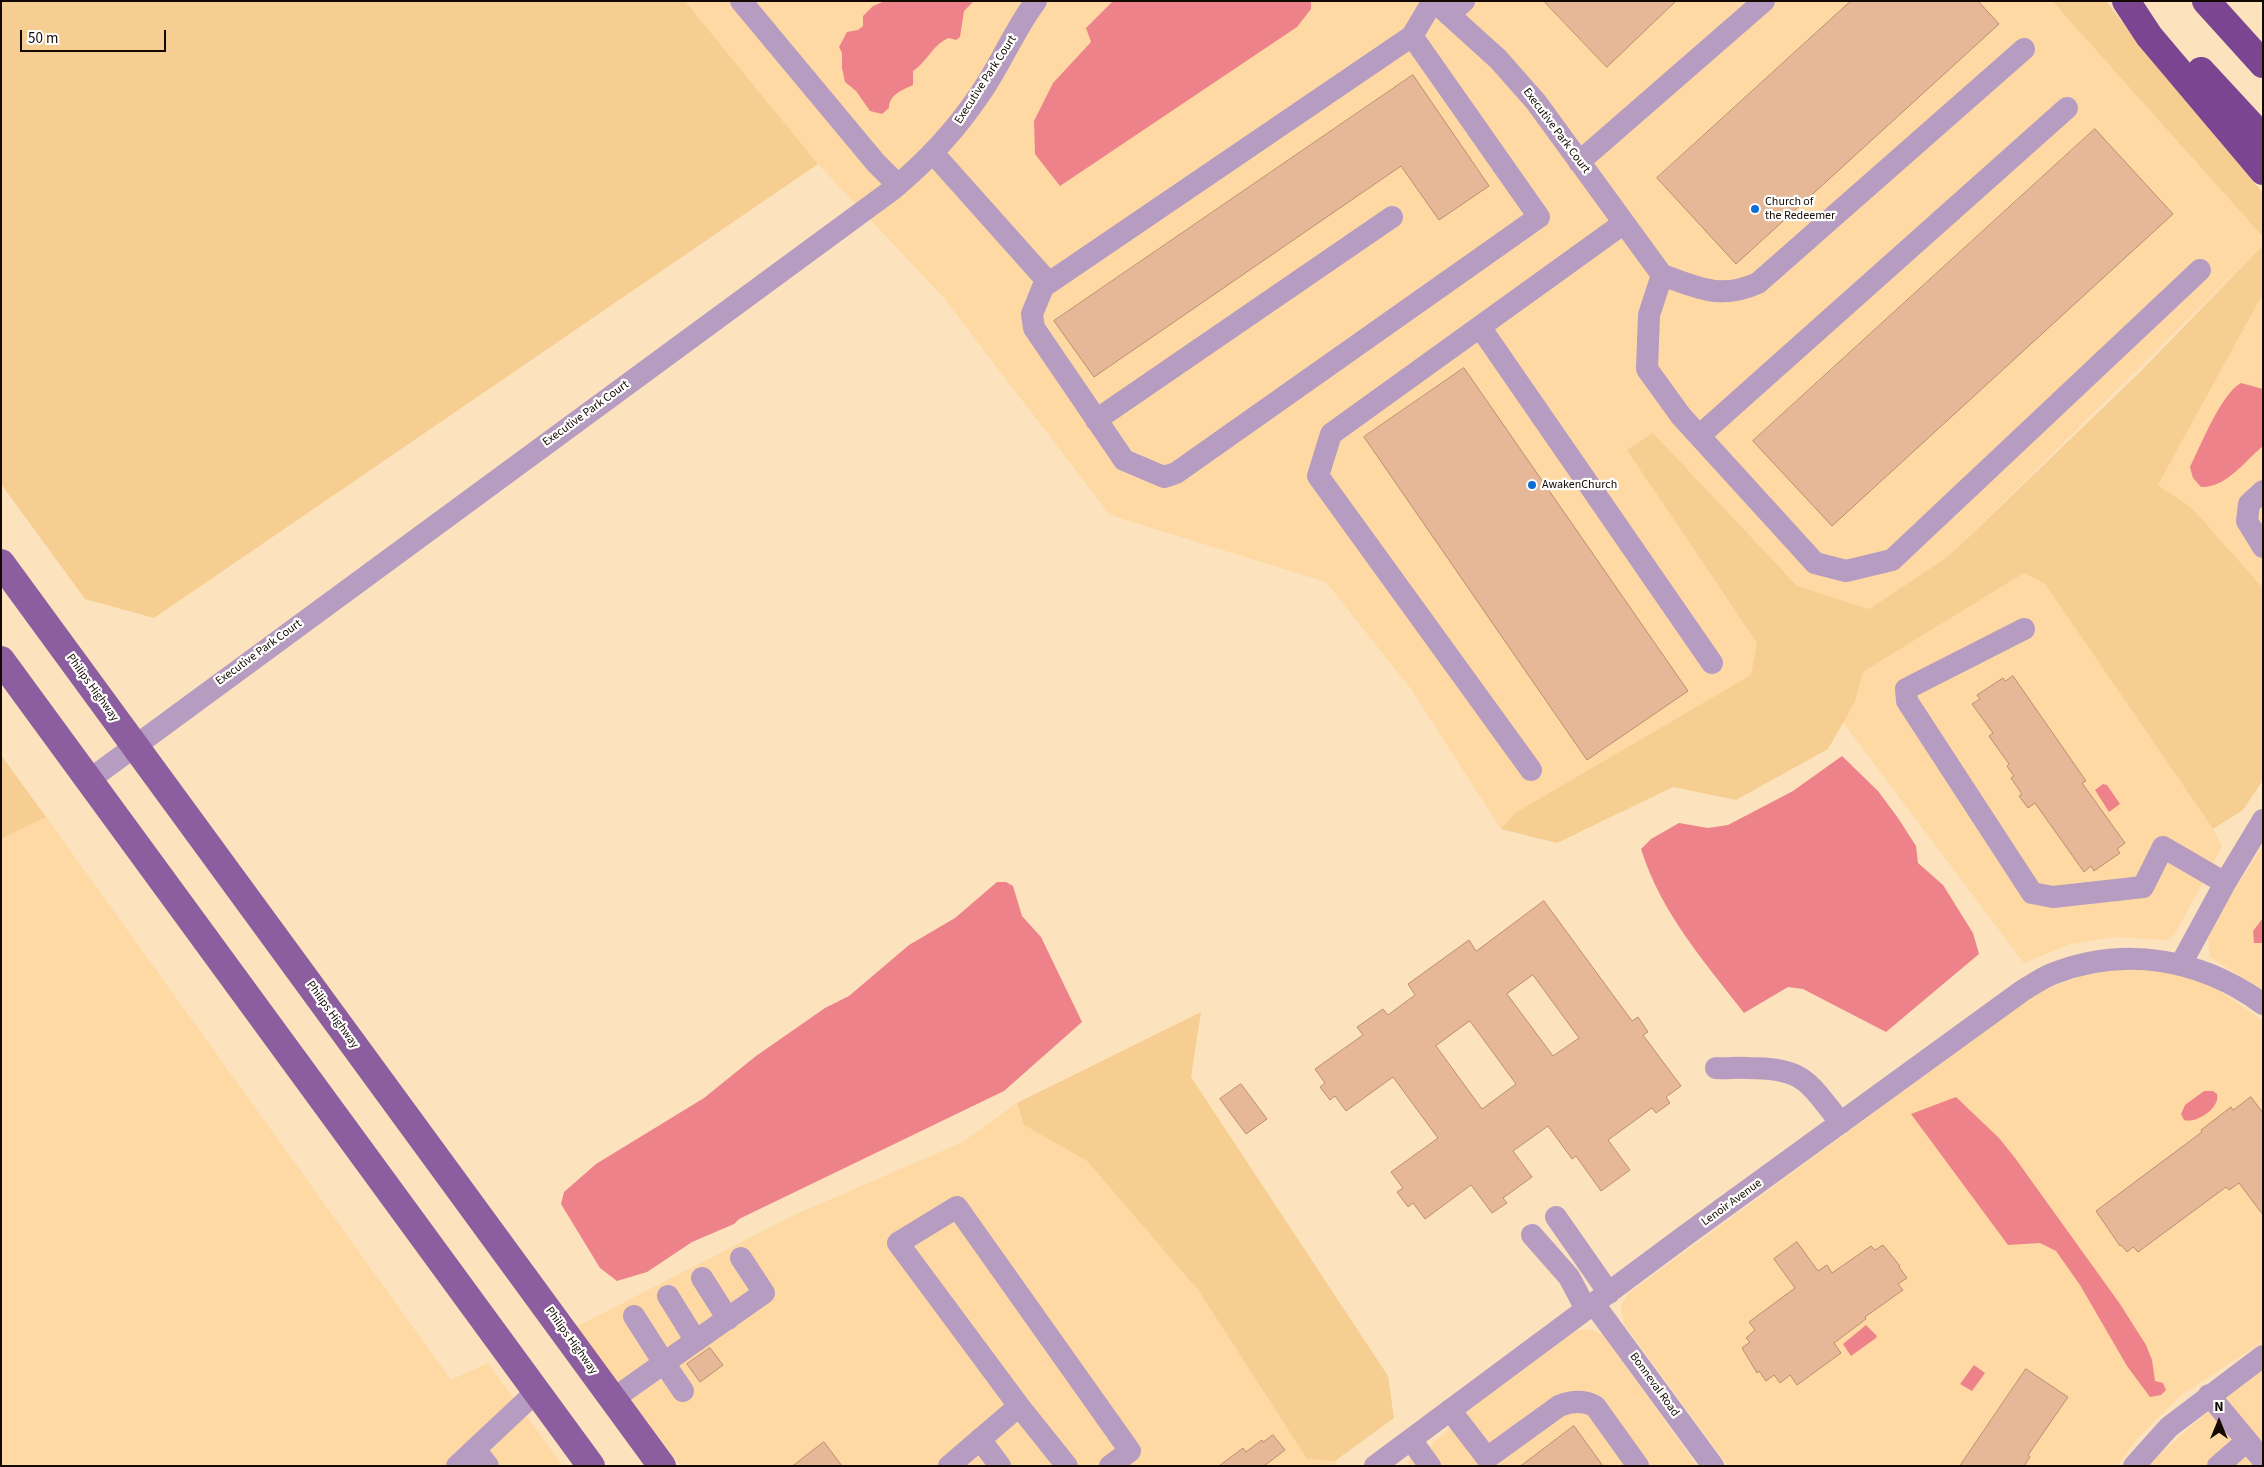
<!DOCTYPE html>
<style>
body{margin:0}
#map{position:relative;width:2264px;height:1467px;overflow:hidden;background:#fce2bd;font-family:"Source Sans 3",sans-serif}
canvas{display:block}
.frame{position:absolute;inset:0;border:2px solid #140900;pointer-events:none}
.north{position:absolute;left:2194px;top:1397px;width:50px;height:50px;-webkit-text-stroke:4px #fff;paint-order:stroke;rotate:0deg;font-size:14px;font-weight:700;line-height:20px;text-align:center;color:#140900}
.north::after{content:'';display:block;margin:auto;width:18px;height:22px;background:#140900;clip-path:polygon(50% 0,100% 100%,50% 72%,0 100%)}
.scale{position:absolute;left:20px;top:30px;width:146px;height:22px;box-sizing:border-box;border:2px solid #140900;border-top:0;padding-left:6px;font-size:15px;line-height:18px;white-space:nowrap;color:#140900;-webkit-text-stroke:4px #fff;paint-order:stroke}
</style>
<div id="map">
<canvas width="2264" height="1467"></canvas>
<div class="frame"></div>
<div class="north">N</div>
<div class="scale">50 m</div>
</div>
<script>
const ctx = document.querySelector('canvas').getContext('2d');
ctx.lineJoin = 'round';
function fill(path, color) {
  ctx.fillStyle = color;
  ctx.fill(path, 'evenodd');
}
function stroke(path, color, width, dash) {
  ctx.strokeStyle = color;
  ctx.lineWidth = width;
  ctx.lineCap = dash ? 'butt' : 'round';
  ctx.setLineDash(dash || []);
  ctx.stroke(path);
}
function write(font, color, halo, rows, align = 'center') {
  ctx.font = font + ' "Source Sans 3",sans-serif';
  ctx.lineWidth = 4.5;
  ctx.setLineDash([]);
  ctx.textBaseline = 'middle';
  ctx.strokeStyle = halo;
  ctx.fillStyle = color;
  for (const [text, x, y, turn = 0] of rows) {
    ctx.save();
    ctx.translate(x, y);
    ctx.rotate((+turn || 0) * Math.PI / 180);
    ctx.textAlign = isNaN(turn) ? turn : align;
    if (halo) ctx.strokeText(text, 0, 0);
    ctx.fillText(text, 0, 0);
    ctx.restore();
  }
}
fill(new Path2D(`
 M 685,1 L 2052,1 L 2263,237 L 2263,245 L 1950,555 L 1869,609 L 1515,813 L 1501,829 L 1411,689 L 1326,582 L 1110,515 L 943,297 L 818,164 Z
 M 2263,297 L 2263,588 L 2192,508 L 2158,485 L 2259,301 Z
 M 2024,573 L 2045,584 L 2213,829 L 2222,846 L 2175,934 L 2168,940 L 2115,937 L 2070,944 L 2024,963 L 1843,722 L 1855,702 L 1863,672 Z
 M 46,817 L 451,1380 L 488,1363 L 563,1466 L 1,1466 L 1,839 Z
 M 2263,845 L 2263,990 L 2210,957 L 2208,939 L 2217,917 Z
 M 2129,967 L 2179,974 L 2214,987 L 2263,1021 L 2263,1341 L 2180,1396 L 2136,1440 L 2117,1466 L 1728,1466 L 1624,1324 L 1621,1306 L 1628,1294 L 2038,992 L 2089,973 Z
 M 1017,1103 L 1024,1125 L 1087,1161 L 1198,1290 L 1307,1459 L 1335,1461 L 1337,1466 L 681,1466 L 576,1327 L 794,1215 L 961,1143 Z
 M 1577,1330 L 1591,1330 L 1603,1335 L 1697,1466 L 1410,1466 L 1408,1461 L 1431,1445 L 1483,1398 Z
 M 2263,1368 L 2263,1466 L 2146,1466 L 2233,1390 Z`), '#fed9a4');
fill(new Path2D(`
 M 1,1 L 685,1 L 818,164 L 154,618 L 85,599 L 1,484 Z
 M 2052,1 L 2106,1 L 2150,58 L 2263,193 L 2263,237 Z
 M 2263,245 L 2263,297 L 2259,301 L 2158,485 L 2192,508 L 2263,588 L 2263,780 L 2243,810 L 2213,829 L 2045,584 L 2024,573 L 1863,672 L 1855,702 L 1828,749 L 1736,800 L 1673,787 L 1557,843 L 1501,829 L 1515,813 L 1751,675 L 1757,643 L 1627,450 L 1653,433 L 1797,586 L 1869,609 L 1950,555 L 2140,372 Z
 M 1,755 L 46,817 L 1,839 Z
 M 1201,1012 L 1191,1077 L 1388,1376 L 1394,1418 L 1335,1461 L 1307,1459 L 1198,1290 L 1087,1161 L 1024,1125 L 1017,1103 Z`), '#f7ce92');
fill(new Path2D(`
 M 885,1 L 973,2 L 964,11 L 960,37 L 956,40 L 949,38 C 934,43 927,62 913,71 L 913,85 C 903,90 889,94 889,108 L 882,114 L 870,111 L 856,91 L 845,82 L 842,68 L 842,53 L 839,47 L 847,32 L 858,30 L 863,26 L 863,16 L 873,6 Z
 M 1113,1 L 1311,1 L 1311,9 L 1297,27 L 1060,186 L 1035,154 L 1034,121 L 1053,83 L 1091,42 L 1086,28 Z
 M 2241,383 L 2263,389 L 2263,446 C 2245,461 2226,488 2201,487 L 2193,478 L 2190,467 C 2201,445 2221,394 2241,383 Z
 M 1842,756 L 1878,791 L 1898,818 L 1916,846 L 1918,863 L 1943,885 L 1973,933 L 1979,954 L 1886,1032 L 1803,989 L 1788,987 L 1744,1013 C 1704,961 1661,913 1641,849 L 1651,839 L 1679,823 L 1708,828 L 1728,825 L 1793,791 Z
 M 2103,784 L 2107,785 L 2120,804 L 2109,812 L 2095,790 Z
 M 997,882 L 1006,882 L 1013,886 L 1022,916 L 1041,937 L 1082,1022 L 1004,1091 L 739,1219 L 734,1224 L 692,1242 L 647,1272 L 617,1281 L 600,1268 L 561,1204 L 564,1192 L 596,1164 L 704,1098 L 756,1056 L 825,1008 L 849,996 L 909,945 L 955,918 Z
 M 2263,918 L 2263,943 L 2254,943 L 2253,931 Z
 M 2204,1091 L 2213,1091 L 2217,1094 C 2221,1107 2197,1124 2184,1120 L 2181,1114 L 2185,1105 Z
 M 1956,1097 L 1999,1138 L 2015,1158 L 2120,1304 L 2146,1345 L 2152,1360 L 2155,1381 L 2163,1383 L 2166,1390 L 2161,1395 L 2150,1397 L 2127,1366 L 2080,1285 L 2056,1251 L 2040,1243 L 2008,1245 L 1911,1114 Z
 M 1866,1325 L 1877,1336 L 1876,1338 L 1851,1356 L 1843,1344 Z
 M 1974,1365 L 1985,1373 L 1972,1391 L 1960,1384 Z`), '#ee828b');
const building = new Path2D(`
 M 1544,1 L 1676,1 L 1607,67 Z
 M 1851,1 L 1978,1 L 1999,24 L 1736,264 L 1657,178 Z
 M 1413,75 L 1489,186 L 1439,220 L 1401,166 L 1094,377 L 1054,321 Z
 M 2095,129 L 2173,214 L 1832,526 L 1753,441 Z
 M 1464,368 L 1688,691 L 1587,760 L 1364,437 Z
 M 2013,676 L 2086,781 L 2082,783 L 2125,843 L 2117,849 L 2120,853 L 2094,871 L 2091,866 L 2084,872 L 2035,803 L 2028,808 L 2019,796 L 2022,794 L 2011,778 L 2014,776 L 2007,766 L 2009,764 L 1989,736 L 1993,733 L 1972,704 L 1980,699 L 1977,695 L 2003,678 L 2005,681 Z
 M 1544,901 L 1632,1021 L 1638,1017 L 1648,1032 L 1643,1035 L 1681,1086 L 1666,1097 L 1670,1103 L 1656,1113 L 1652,1108 L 1608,1140 L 1630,1170 L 1601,1191 L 1576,1156 L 1572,1159 L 1548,1126 L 1513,1151 L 1532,1177 L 1503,1198 L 1507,1203 L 1492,1213 L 1471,1185 L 1425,1219 L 1413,1203 L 1408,1207 L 1397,1192 L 1403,1188 L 1391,1172 L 1438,1138 L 1393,1077 L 1346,1111 L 1335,1096 L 1330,1100 L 1320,1087 L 1325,1083 L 1315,1069 L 1363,1035 L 1357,1027 L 1383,1009 L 1388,1015 L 1415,995 L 1408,984 L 1469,940 L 1476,951 ZM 1533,975 L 1579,1038 L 1553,1056 L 1507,994 ZM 1470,1021 L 1516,1084 L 1482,1109 L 1436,1046 Z
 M 1241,1084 L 1267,1119 L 1246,1134 L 1220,1099 Z
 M 2251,1097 L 2263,1113 L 2263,1215 L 2239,1183 L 2229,1190 L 2226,1187 L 2138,1252 L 2133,1247 L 2127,1252 L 2121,1245 L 2120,1246 L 2096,1211 L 2202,1132 L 2201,1130 L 2231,1107 L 2233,1110 Z
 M 1797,1242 L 1818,1271 L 1827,1265 L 1832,1273 L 1871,1246 L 1875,1250 L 1883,1245 L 1900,1266 L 1899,1267 L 1907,1278 L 1898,1284 L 1903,1290 L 1865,1317 L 1866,1319 L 1834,1343 L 1841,1353 L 1797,1385 L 1790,1375 L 1780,1383 L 1774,1375 L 1766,1381 L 1759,1371 L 1757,1373 L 1742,1348 L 1750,1342 L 1746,1338 L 1755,1330 L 1749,1322 L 1795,1288 L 1774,1259 Z
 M 710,1348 L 723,1365 L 700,1382 L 687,1364 Z
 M 2026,1369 L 2068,1397 L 2028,1455 L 2030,1457 L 2024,1466 L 1960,1466 Z
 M 1574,1426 L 1603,1466 L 1521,1466 Z
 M 1273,1435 L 1285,1450 L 1264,1466 L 1219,1466 L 1243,1448 L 1246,1452 L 1262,1440 L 1263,1442 Z
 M 824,1442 L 842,1466 L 793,1466 Z`);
fill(building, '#e6b898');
stroke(building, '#bb8e6f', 1);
stroke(new Path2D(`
 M 741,1 L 876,163 L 898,185
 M 1434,1 L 1498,59 L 1536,102 L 1662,275
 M 1449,15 L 1464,1
 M 1412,36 L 1539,217 L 1176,473 L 1164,477 L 1124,460 L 1034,328 L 1032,314 L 1043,287 L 1412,36 L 1433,1
 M 933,153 L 1049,283
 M 1579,162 L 1764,1
 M 1662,275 L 1649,315 L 1647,369 L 1681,416 L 1815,563 L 1846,571 L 1892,560 L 2200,270
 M 1662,275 C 1699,288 1720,300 1758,283 L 2024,49
 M 1480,327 L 1712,663
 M 1096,420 L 1392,217
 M 1699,436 L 2067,108
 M 2263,491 L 2249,504 L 2247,521 L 2263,547
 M 2024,629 L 1906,689 L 1907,701 L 2032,893 L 2053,897 L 2143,887 L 2163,847 L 2225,883 L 2181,964
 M 1531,770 L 1318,476 L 1331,434 L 1624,223
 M 89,780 L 892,190 C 926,162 956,130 980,94 C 1001,64 1014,30 1036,1
 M 2225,883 L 2263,820
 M 1716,1068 C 1727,1069 1737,1067 1747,1068 C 1805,1068 1807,1081 1841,1123
 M 1556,1217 L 1609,1293
 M 1532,1235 L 1569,1277 L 1586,1309
 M 702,1278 L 728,1319
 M 668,1296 L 696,1341
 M 1594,1304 L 1713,1466
 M 683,1391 L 664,1363 L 764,1293 L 741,1258
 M 2209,1395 L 2263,1460
 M 613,1399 L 664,1363 L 634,1316
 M 1450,1410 L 1487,1458 L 1559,1406 C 1571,1401 1583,1400 1595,1406 L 1638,1466
 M 980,1439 L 1000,1466
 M 1411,1440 L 1430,1466
 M 475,1449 L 488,1466
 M 457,1466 L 537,1391
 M 949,1466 L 1019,1406
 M 1067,1466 L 1019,1406 L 898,1243 L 957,1207 L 1130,1451 L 1110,1466
 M 1375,1466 L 1686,1235 L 2022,991 C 2032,985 2042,978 2052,974 C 2125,945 2201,959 2263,1004
 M 2134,1466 L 2169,1427 L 2263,1356
 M 2218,1466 L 2247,1441`), '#b69cc1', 22);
stroke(new Path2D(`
 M 1,563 L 662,1466
 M 1,660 L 591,1466`), '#8c5d9f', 28);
stroke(new Path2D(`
 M 2126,1 L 2149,36 L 2263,171
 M 2206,1 L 2263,64
 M 2201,71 L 2263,138`), '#7c4592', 28);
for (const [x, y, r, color] of [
 [1755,209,5,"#0c6ed6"],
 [1532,485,5,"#0c6ed6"]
]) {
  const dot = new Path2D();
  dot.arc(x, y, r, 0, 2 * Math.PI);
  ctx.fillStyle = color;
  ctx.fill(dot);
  stroke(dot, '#fff', 2);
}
write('12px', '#140900', '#fff', [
 ["Executive Park Court",986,80,-57],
 ["Executive Park Court",1556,131,53],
 ["Executive Park Court",586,414,-36],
 ["Executive Park Court",259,653,-36],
 ["Philips Highway",92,688,54],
 ["Philips Highway",332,1015,54],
 ["Lenoir Avenue",1732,1203,-36],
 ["Philips Highway",571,1341,54],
 ["Bonneval Road",1654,1385,54]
]);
write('12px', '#140900', '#fff', [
 ["Church of",1765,202],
 ["the Redeemer",1765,216],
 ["AwakenChurch",1542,485]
], 'left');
</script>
